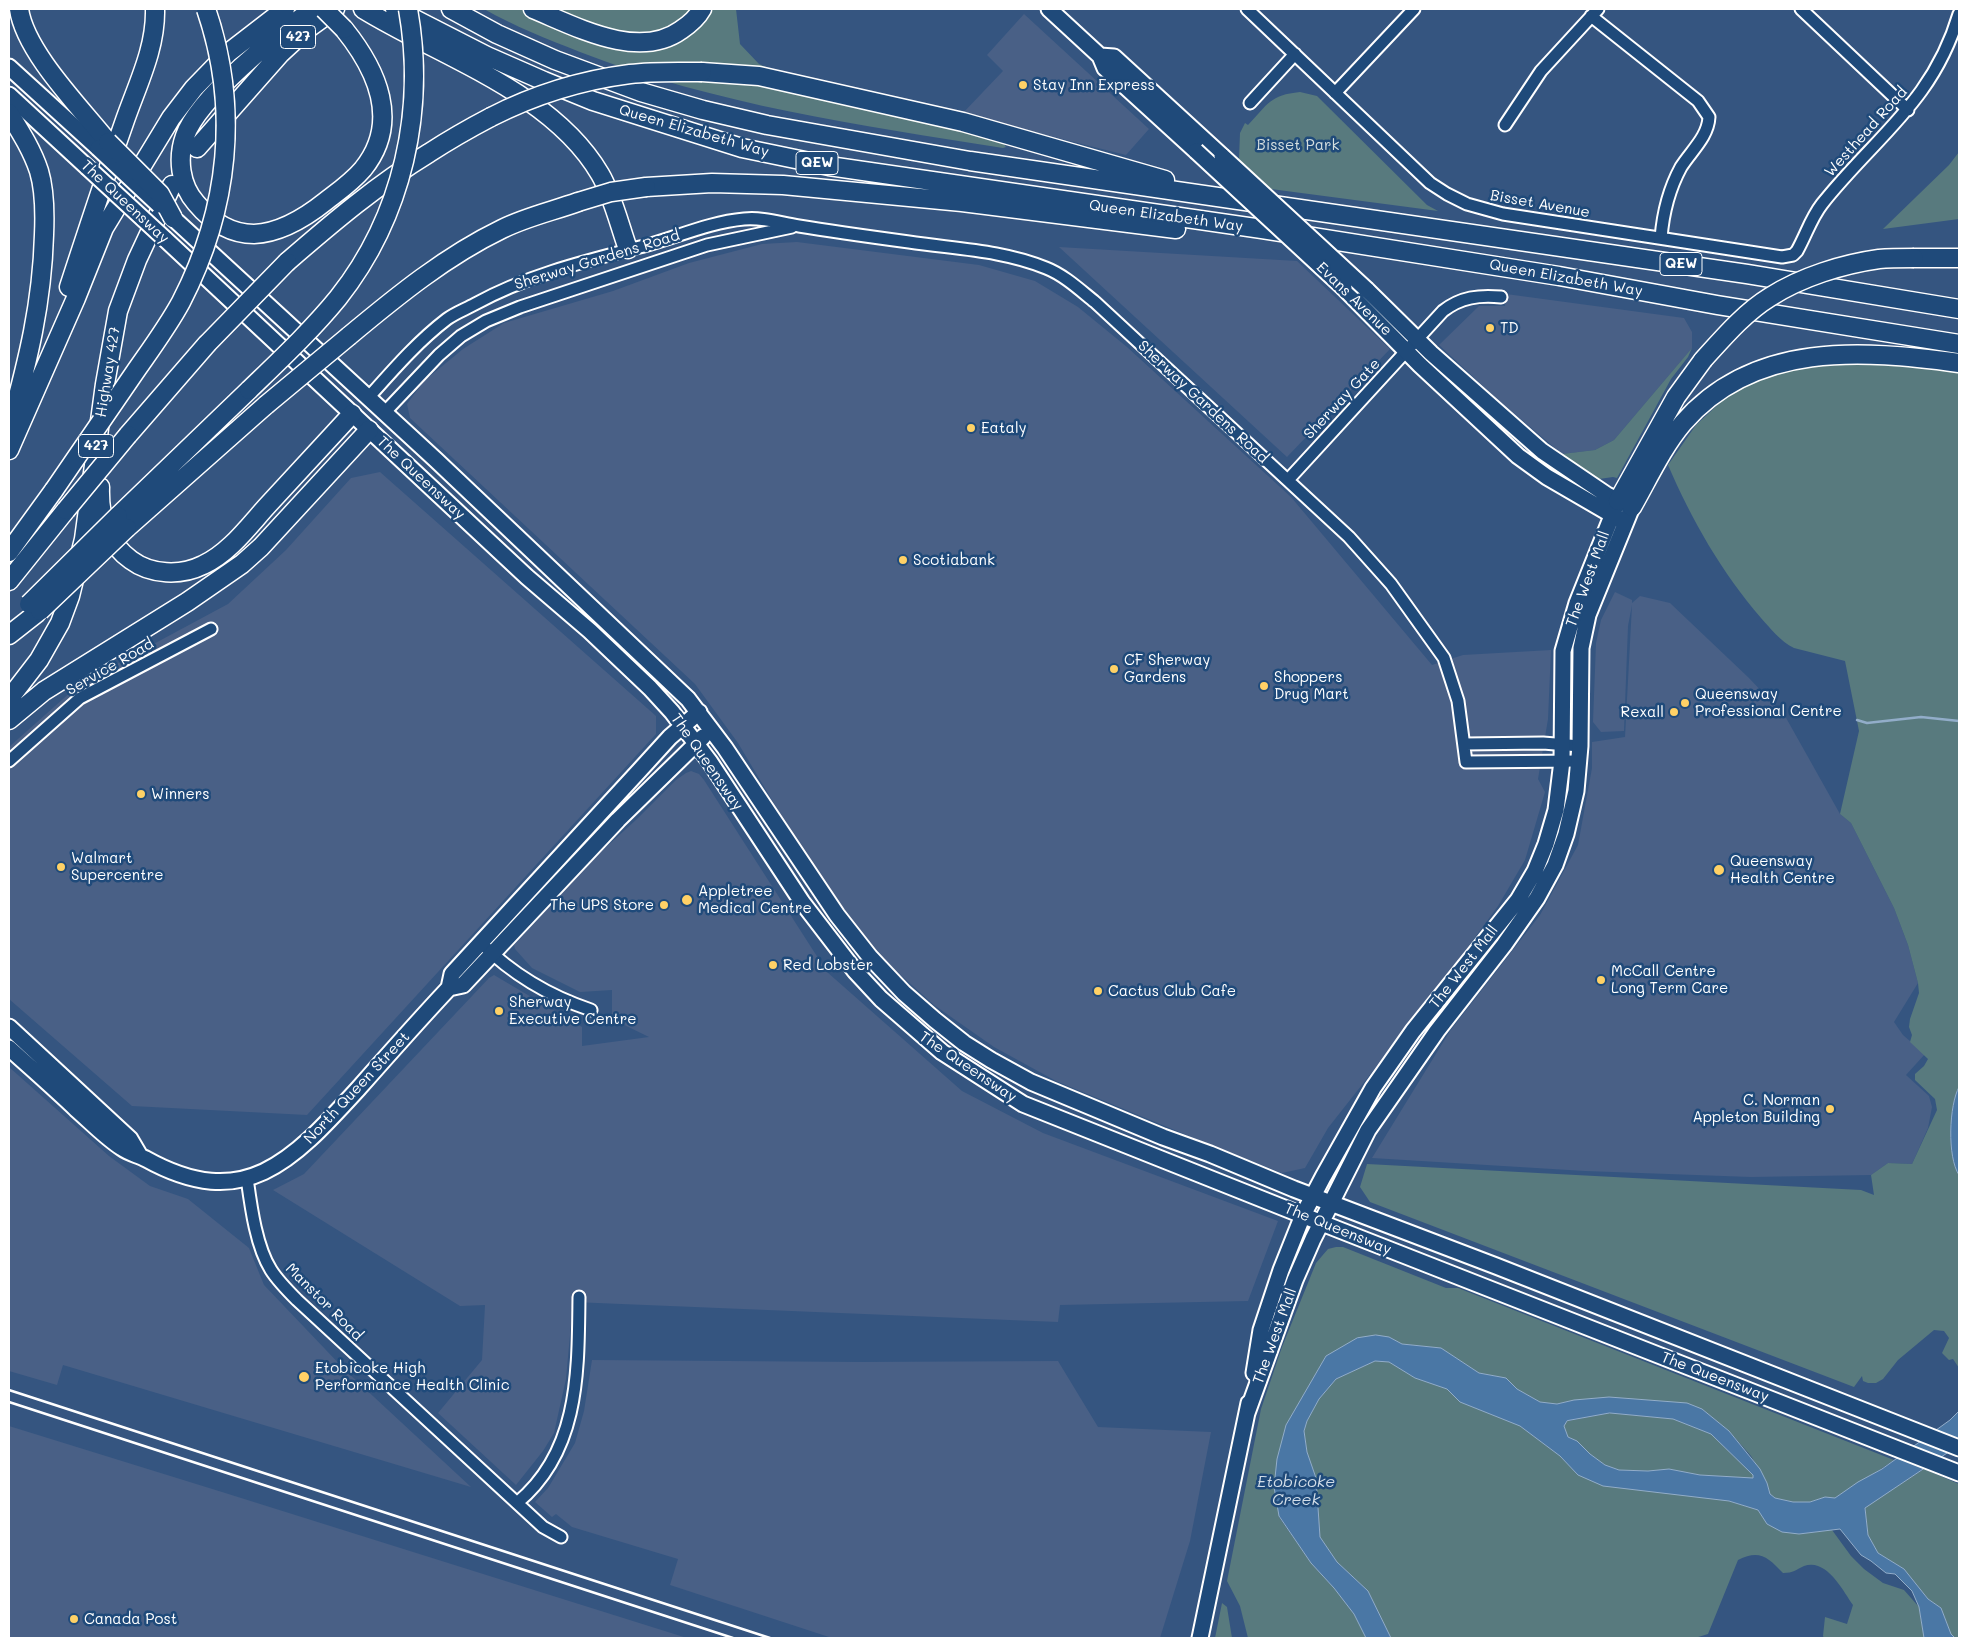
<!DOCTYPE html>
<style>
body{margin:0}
#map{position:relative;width:1968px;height:1647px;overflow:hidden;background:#355580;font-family:Mali,sans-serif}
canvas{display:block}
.frame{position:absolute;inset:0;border:10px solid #fff;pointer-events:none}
</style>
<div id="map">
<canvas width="1968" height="1647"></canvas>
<div class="frame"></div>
</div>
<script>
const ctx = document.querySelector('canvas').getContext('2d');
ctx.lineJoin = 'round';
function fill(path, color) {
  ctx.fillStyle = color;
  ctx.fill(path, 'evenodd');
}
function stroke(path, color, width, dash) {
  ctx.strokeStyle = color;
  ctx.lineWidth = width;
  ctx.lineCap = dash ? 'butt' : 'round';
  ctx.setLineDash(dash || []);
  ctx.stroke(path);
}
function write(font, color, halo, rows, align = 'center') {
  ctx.font = font + ' Mali,sans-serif';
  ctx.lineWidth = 5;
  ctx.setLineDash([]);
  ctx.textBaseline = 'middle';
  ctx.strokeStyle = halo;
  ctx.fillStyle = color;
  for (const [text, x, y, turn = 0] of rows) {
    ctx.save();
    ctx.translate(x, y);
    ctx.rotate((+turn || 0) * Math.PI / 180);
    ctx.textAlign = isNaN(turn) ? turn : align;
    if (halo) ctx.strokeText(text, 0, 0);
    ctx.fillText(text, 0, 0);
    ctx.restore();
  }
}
fill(new Path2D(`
 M 1024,14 L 1149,129 L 1126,155 L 962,114 L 1003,71 L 987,55 Z
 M 797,242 L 979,265 L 1035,281 L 1078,307 L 1127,347 L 1291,497 L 1432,665 L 1463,655 L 1551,650 L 1548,719 L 1538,779 L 1545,792 L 1525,860 L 1498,906 L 1431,997 L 1328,1128 L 1305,1168 L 1282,1173 L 1223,1150 L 1056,1081 L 994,1047 L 934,1005 L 873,950 L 822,884 L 738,743 L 695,684 L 410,418 L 407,404 L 424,381 L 463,349 L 504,323 L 613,291 L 689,263 L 762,244 Z
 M 1059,247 L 1297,261 L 1390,349 L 1287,457 Z
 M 1506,294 L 1684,318 L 1692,332 L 1692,348 L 1614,440 L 1595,450 L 1562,454 L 1496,398 L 1439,345 L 1479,306 L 1505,306 Z
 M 380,472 L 656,716 L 656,734 L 307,1115 L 132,1106 L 9,999 L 9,747 L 81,683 L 228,604 L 286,550 L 351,478 Z
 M 1615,592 L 1632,600 L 1632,603 L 1640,596 L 1670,603 L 1749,678 L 1785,716 L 1840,814 L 1851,823 L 1894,908 L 1908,945 L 1918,983 L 1894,1022 L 1903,1035 L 1925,1054 L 1906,1075 L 1929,1096 L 1932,1107 L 1928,1128 L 1912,1164 L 1888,1163 L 1871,1175 L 1751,1177 L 1585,1171 L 1372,1158 L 1450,1031 L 1540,915 L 1578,845 L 1592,768 L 1592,742 L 1625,737 L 1632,605 L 1628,626 L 1624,731 L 1601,732 L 1593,722 L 1596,643 L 1601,620 Z
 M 691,771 L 699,774 L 704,780 L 827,972 L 962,1091 L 1043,1133 L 1278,1221 L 1248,1301 L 1060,1305 L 1058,1322 L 573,1302 L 566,1379 L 554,1433 L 543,1451 L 516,1485 L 438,1413 L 482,1360 L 485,1305 L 460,1306 L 273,1190 L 304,1174 L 489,978 L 494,975 L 582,1027 L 582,1046 L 649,1037 L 612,1019 L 612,990 L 580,992 L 532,968 L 515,949 L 514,945 L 593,859 L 637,819 L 676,780 L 686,773 Z
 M 9,1067 L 109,1156 L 150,1186 L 188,1199 L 249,1248 L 264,1285 L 346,1371 L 471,1487 L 63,1365 L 57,1385 L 9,1371 Z
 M 592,1360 L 861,1362 L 1058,1361 L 1098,1427 L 1211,1432 L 1190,1541 L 1160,1638 L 832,1638 L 670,1585 L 678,1559 L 572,1527 L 556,1514 L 552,1517 L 535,1502 L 548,1488 L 575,1443 L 584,1411 Z
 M 9,1426 L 222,1492 L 687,1638 L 9,1638 Z`), '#496086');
fill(new Path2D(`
 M 484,9 L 523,9 L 544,19 L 643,51 L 662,48 L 679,40 L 707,16 L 711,9 L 736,9 L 740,44 L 759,64 L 840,99 L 1002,141 L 1006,147 L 1003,148 C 859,125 716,105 580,52 C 547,39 514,26 484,9 Z
 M 554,9 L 695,9 L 691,15 L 656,35 L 608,32 Z
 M 1300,92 L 1317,96 L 1427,205 L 1438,211 L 1271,189 L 1239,159 L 1240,133 L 1245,123 L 1248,125 C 1268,104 1270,95 1300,92 Z
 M 1959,152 L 1959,219 L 1883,229 L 1949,165 Z
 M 1692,348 L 1688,357 L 1671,379 L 1617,478 L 1613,477 L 1599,479 L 1562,454 L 1595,450 L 1614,440 Z
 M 1825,362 L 1959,366 L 1959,1087 C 1949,1105 1947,1157 1959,1175 L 1959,1368 L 1953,1359 L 1949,1360 L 1942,1353 L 1949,1338 L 1944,1331 L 1934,1330 L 1898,1360 L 1883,1379 L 1876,1383 L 1868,1383 L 1863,1381 L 1862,1376 L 1854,1387 L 1370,1202 L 1360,1187 L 1367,1164 L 1861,1190 L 1874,1195 L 1871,1175 L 1888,1163 L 1912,1164 L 1937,1110 L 1935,1099 L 1915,1080 L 1915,1074 L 1924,1066 L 1928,1059 L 1910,1042 L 1912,1035 L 1909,1027 L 1910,1019 L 1919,993 L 1918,983 L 1908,945 L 1894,908 L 1851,823 L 1840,814 L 1859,731 L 1845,661 L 1794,648 C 1780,641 1771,629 1761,618 C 1722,573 1691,519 1668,465 L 1696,425 L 1724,399 L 1748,383 L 1776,371 Z
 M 1336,1247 L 1343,1247 L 1446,1288 L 1458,1288 L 1894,1460 C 1875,1474 1854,1485 1835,1498 L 1825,1497 L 1810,1502 L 1793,1502 L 1775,1498 L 1770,1494 L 1767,1483 L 1751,1456 L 1729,1431 L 1702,1409 L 1574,1400 L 1557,1404 L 1540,1402 L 1517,1389 L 1506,1378 L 1479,1373 L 1441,1348 L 1402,1344 L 1389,1337 L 1326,1356 L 1286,1426 L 1279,1517 L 1311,1563 L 1334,1588 L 1354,1614 L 1366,1638 L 1248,1638 L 1240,1606 L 1227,1581 L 1261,1409 L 1282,1347 L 1316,1263 L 1328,1249 Z
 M 1375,1361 L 1389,1362 L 1415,1378 L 1447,1389 L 1460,1402 L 1520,1426 L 1560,1456 L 1578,1475 L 1729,1501 L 1758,1510 L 1767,1524 L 1799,1534 L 1832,1530 L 1851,1556 L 1864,1569 L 1883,1583 L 1904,1590 L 1919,1607 L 1924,1638 L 1824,1638 L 1823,1636 L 1825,1617 L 1847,1624 L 1853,1605 C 1843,1591 1827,1558 1804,1566 C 1795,1570 1794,1573 1783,1573 C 1768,1557 1759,1549 1738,1560 L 1708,1634 L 1695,1638 L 1391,1638 L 1368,1591 L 1337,1562 L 1320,1537 L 1316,1478 L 1307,1452 L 1304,1431 L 1307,1421 L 1319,1399 L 1336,1379 Z
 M 1610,1413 L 1673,1419 L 1711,1434 L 1753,1475 L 1753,1479 L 1700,1475 L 1669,1469 L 1648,1471 L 1619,1470 L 1605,1465 L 1590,1454 L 1577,1441 L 1568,1437 L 1564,1426 L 1567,1421 Z
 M 1924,1469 L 1959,1484 L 1959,1638 L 1955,1638 L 1951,1634 L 1941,1608 L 1928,1599 L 1904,1569 L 1878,1553 L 1868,1535 L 1865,1507 Z
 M 1222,1603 L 1227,1607 L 1232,1638 L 1215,1638 Z`), '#587a7e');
const water = new Path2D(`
 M 1959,1087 L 1959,1175 C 1947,1157 1949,1105 1959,1087 Z
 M 1376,1335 L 1389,1337 L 1402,1344 L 1441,1348 L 1479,1373 L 1506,1378 L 1517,1389 L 1540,1402 L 1557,1404 L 1574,1400 L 1609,1397 L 1687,1403 L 1702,1409 L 1729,1431 L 1760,1469 L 1767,1483 L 1770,1494 L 1775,1498 L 1793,1502 L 1810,1502 L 1825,1497 L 1835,1498 L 1858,1482 L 1882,1469 L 1950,1420 L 1959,1411 L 1959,1445 L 1865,1508 L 1868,1535 L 1878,1553 L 1904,1569 L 1928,1599 L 1941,1608 L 1951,1634 L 1955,1638 L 1924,1638 L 1919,1607 L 1912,1591 L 1895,1574 L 1886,1573 L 1871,1561 L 1861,1555 L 1840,1529 L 1799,1534 L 1782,1532 L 1767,1524 L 1758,1510 L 1729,1501 L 1603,1486 L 1578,1475 L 1560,1456 L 1520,1426 L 1460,1402 L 1447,1389 L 1415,1378 L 1389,1362 L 1375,1361 L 1336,1379 L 1319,1399 L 1307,1421 L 1304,1431 L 1307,1452 L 1316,1478 L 1320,1537 L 1337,1562 L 1368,1591 L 1391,1638 L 1366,1638 L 1354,1614 L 1334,1588 L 1311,1563 L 1279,1516 L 1274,1487 L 1277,1459 L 1286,1425 L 1326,1356 L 1357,1338 ZM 1610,1413 L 1673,1419 L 1711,1434 L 1753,1475 L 1753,1478 L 1700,1475 L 1669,1469 L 1648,1471 L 1619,1470 L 1605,1465 L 1590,1454 L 1577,1441 L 1568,1437 L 1564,1426 L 1567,1421 Z`);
fill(water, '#4a77a5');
stroke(water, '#92adc9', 1);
stroke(new Path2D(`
 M 1857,720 L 1867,723 L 1921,717 L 1959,721`), '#92adc9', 2.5);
const minor = new Path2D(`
 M 1247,9 L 1430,183 L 1447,194 L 1467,204 L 1503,214 L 1782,257 L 1793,255 L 1797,251 C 1806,235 1811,218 1822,204 C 1875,137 1933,102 1959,14
 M 1801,9 L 1908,110
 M 1591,16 L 1698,101 L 1709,117 C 1708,137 1691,151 1681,167 C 1669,189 1663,213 1661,238
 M 1335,93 L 1414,9
 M 1250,103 L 1295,54
 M 1505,125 L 1541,71 L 1598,9
 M 368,398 C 393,370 417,342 447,319 C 455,313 466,309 475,304 C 528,275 586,261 644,246 C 677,237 710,222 744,219 C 763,217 780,223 799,226 C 835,232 872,237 909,242 C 955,249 1002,250 1046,268 C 1064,275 1080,290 1095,302 L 1349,537 L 1391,584 L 1444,658 L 1458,701 L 1466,762 L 1580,761
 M 385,412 L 439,355 L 461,336 L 486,321 L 520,307 L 707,245 L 792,227
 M 1288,480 L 1443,311 C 1461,297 1479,295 1501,297
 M 1465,744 L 1543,743 L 1580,746
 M 9,761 L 80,698 L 211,629
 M 481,943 C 512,974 549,996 591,1010
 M 247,1178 C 251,1207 256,1246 271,1270 C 278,1281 288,1291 297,1300 L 543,1527 L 561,1537
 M 517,1503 C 580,1451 578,1371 579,1297`);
const major = new Path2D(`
 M 1049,9 L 1100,56 L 1105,68 L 1196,151
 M 1100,56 L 1114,57 L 1222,156
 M 9,67 L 98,148
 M 9,95 L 87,167
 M 173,218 L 436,460 L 688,699 L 725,748 L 837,915 L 870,957 L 904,993 L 935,1020 L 964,1043 L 991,1060 L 1031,1082 L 1163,1137 L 1210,1154 L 1294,1189 L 1496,1266 L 1959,1448
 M 165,239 L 527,577 L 590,631 L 650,688 L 672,712 L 710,762 L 802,902 L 855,971 L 881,999 L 942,1052 L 1023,1104 L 1337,1229 L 1959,1473
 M 1344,288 L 1420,365 L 1518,456 L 1547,477 L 1621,520
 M 449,988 L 463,985 L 618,820 L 703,737
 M 9,1027 L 130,1139 L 140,1156
 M 9,1048 C 31,1068 54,1088 76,1109 C 91,1122 105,1137 122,1148 C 129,1153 138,1155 146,1159 C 245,1214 293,1160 358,1089 C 388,1055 418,1021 449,988 L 452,974 L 639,771 L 670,737 L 699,712
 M 1254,1373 L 1261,1330 L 1281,1270 L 1303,1215 L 1323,1177 L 1373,1088 L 1413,1031 L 1518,900 L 1535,871 L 1546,844 L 1556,810 L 1562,761 L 1563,651 L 1577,603 L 1618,501
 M 1247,1413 L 1295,1280 L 1313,1239 L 1368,1130 L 1437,1031 L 1504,945 L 1537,898 L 1555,865 L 1566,834 L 1576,791 L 1580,746 L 1581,648 L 1588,615 L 1632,507 L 1607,495 L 1542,451 L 1431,353 L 1367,290
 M 1200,1638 L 1249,1403`);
const highway = new Path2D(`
 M 19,9 C 25,52 81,108 108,142
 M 313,9 C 279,33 198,98 185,136 C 177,158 180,185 196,203 C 211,221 230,234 254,234 C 280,233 306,217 326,201 C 339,191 352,182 363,169 C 401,122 377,70 344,29
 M 363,9 C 441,57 552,92 600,174 C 612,194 620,227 628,249
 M 395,9 L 487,56 L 544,81 L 593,101 L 742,148 L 829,166 L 1262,229 L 1559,276 L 1717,305 L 1959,344
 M 451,9 L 497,34 L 555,60 L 641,92 L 703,110 L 767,125 L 970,161 L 1747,274 L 1959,309
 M 533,9 C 575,26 638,61 681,30 C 690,24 697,18 702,9
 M 702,72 L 759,76 L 963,122 L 1165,180
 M 9,113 C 20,131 32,150 39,171 C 45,191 45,213 44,235 C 42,304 28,360 10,426
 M 197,148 L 280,54 L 306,30 L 335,9
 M 646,187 L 712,183 L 783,185 L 962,202 L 1176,229
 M 1914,258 L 1959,258
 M 287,262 C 332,223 378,184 429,153 C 449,140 470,128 491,117
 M 69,287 C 87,232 105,177 124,123 C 137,85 156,49 155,9
 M 349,336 C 397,296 446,256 502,229 C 526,217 553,211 578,202
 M 128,435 L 207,344
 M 9,450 L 76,298 L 104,228 L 171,118 L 194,88 L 228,53 L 285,9
 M 100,487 C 99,516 106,542 131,560 C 151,575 181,576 203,565 C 229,553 248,527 267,506 C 295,476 323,445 352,414
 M 1618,501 L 1676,397 L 1703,360
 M 1632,507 C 1648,479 1662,448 1683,423 C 1754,341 1862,350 1959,363
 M 118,516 L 249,390
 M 127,528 L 266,405
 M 9,552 L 54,490
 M 9,581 L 66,510
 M 9,635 L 37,613
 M 9,699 L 39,660 L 60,623 L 70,596 L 84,539 L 105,384 L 118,311 L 137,260 L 172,185
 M 9,720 L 44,691 L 187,602 L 242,564 L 261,547 L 369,430`);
stroke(minor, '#fff', 15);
stroke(major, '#fff', 19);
stroke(highway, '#fff', 21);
stroke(minor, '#1f4a7a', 11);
stroke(major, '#1f4a7a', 15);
stroke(highway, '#1f4a7a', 18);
stroke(new Path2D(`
 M 9,1390 L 770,1638
 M 9,1402 L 733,1638`), '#fff', 2.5);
const majorBridge = new Path2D(`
 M 98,148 L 159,205
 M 1196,151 L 1344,288
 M 1222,156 L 1367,290
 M 87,167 L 165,239`);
const highwayBridge = new Path2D(`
 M 324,9 L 344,29
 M 491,117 C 534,95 583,80 630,74 C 654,71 678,72 702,72
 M 108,142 L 160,194 L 173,218
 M 578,202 L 611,192 L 646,187
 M 207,344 L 287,262
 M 1703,360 C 1723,338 1744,313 1770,297 C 1801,277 1843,264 1879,259 C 1890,258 1903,258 1914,258
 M 249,390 C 280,360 311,331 338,298 C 403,216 426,110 408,9
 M 266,405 L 349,336
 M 54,490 C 81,451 108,411 135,372 C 151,349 168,326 181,302 C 229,209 240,108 206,9
 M 66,510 L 128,435
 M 29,604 L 118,516
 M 40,611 L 127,528`);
stroke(majorBridge, '#fff', 19, []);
stroke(highwayBridge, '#fff', 21, []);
stroke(majorBridge, '#1f4a7a', 15);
stroke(highwayBridge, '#1f4a7a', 18);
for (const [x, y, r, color] of [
 [1023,85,5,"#ffd166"],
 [1490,328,5,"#ffd166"],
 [971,428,5,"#ffd166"],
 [903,560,5,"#ffd166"],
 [1114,669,5,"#ffd166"],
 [1264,686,5,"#ffd166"],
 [1685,703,5,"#ffd166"],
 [1674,712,5,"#ffd166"],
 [141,794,5,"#ffd166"],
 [61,867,5,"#ffd166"],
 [1719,870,6,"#ffd166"],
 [687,900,6,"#ffd166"],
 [664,905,5,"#ffd166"],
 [773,965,5,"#ffd166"],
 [1601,980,5,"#ffd166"],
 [1098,991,5,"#ffd166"],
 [499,1011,5,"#ffd166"],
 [1830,1109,5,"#ffd166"],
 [304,1377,6,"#ffd166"],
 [74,1619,5,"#ffd166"]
]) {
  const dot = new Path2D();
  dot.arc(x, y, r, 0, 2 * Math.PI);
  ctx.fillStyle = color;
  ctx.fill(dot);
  stroke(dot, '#1f4a7a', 2);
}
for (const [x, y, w] of [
 [298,37,35],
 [817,163,42],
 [1681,264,42],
 [96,446,35]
]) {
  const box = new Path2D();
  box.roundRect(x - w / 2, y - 11.5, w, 23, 4);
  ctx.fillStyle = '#1f4a7a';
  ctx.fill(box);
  stroke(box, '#fff', 1);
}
write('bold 14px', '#fff', null, [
 ["427",298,37],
 ["QEW",817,163],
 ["QEW",1681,264],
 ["427",96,446]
]);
write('15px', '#fff', '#1f4a7a', [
 ["Stay Inn Express",1033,85],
 ["TD",1500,328],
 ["Eataly",981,428],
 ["Scotiabank",913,560],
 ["CF Sherway",1124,660],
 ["Gardens",1124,677],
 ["Shoppers",1274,677],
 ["Drug Mart",1274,694],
 ["Queensway",1695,694],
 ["Professional Centre",1695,711],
 ["Rexall",1664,712,"right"],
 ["Winners",151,794],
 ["Walmart",71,858],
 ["Supercentre",71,875],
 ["Queensway",1730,861],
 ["Health Centre",1730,878],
 ["Appletree",698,891],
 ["Medical Centre",698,908],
 ["The UPS Store",654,905,"right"],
 ["Red Lobster",783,965],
 ["McCall Centre",1611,971],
 ["Long Term Care",1611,988],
 ["Cactus Club Cafe",1108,991],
 ["Sherway",509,1002],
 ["Executive Centre",509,1019],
 ["C. Norman",1820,1100,"right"],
 ["Appleton Building",1820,1117,"right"],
 ["Etobicoke High",315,1368],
 ["Performance Health Clinic",315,1385],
 ["Canada Post",84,1619]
], 'left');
write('15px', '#fff', '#1f4a7a', [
 ["Queen Elizabeth Way",694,131,16],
 ["Westhead Road",1866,132,-48],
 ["The Queensway",125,202,43],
 ["Bisset Avenue",1540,204,10],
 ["Queen Elizabeth Way",1166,216,8],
 ["Sherway Gardens Road",597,260,-17],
 ["Queen Elizabeth Way",1566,278,10],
 ["Evans Avenue",1354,299,44],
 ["Highway 427",108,372,-81],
 ["Sherway Gate",1342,399,-47],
 ["Sherway Gardens Road",1203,402,43],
 ["The Queensway",421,478,43],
 ["The West Mall",1588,579,-70],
 ["Service Road",110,667,-30],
 ["The Queensway",707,762,55],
 ["The West Mall",1464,967,-52],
 ["The Queensway",968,1067,34],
 ["North Queen Street",357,1088,-47],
 ["The Queensway",1338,1229,22],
 ["Manstor Road",324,1302,45],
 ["The West Mall",1275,1336,-70],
 ["The Queensway",1715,1377,21]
]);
write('15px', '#d5dedf', '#1f4a7a', [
 ["Bisset Park",1298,145]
]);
write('italic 16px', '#d2dde8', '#1f4a7a', [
 ["Etobicoke",1296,1482],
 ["Creek",1296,1500]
]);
</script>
